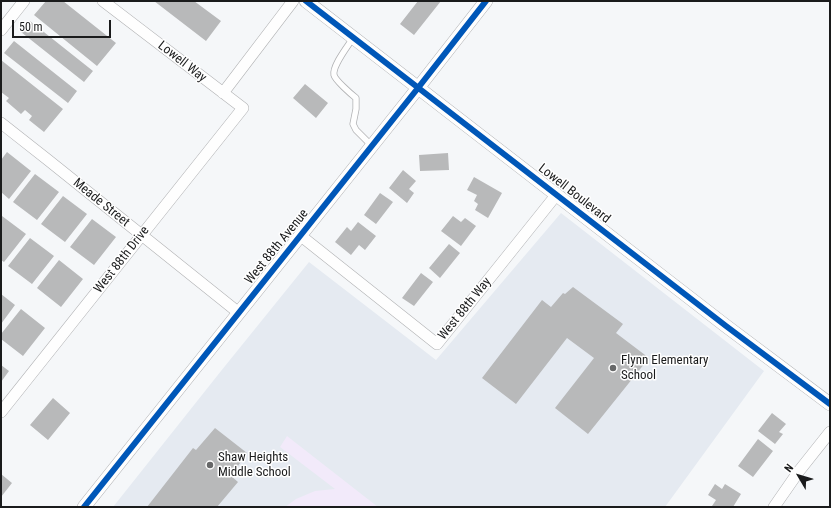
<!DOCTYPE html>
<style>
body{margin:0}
#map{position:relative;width:831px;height:508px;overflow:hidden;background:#f5f7f9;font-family:"Roboto Condensed",sans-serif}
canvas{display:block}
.frame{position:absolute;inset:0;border:2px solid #1a1b1c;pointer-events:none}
.north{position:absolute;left:779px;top:456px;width:40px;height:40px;-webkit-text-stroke:3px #fff;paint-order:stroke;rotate:308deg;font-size:11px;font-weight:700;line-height:16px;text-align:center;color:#1a1b1c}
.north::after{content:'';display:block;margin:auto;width:14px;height:18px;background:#1a1b1c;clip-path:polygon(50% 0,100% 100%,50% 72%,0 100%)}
.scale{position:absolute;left:12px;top:20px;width:99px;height:18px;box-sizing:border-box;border:2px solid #1a1b1c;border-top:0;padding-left:5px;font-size:12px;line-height:14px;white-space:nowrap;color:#1a1b1c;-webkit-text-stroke:3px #fff;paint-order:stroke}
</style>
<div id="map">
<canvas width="831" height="508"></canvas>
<div class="frame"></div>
<div class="north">N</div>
<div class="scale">50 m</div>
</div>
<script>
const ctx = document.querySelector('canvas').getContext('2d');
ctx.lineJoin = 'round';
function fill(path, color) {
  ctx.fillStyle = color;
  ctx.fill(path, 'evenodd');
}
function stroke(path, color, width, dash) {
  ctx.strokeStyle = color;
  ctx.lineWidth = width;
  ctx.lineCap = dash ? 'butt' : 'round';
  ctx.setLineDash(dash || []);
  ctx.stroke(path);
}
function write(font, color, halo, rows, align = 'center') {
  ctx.font = font + ' "Roboto Condensed",sans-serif';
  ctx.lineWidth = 3;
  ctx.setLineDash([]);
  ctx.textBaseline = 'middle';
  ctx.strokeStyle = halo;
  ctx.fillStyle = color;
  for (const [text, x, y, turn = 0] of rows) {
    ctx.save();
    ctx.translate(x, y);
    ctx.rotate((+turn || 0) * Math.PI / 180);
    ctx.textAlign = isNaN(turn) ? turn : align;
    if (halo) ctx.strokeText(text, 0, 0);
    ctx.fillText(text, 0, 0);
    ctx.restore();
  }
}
fill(new Path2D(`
 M 561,213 L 764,371 L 665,507 L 113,507 L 221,371 L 309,262 L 436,360 Z`), '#e5eaf1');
fill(new Path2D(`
 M 287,436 L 378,507 L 285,507 L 296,499 L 315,491 L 335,489 L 280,447 Z`), '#f2eafa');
fill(new Path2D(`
 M 46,1 L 63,1 L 116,43 L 97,66 L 34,15 Z
 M 154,1 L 194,1 L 221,21 L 206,41 Z
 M 418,1 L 441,1 L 414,35 L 400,24 Z
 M 30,21 L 93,71 L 84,82 L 21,32 Z
 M 14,41 L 77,91 L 68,103 L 4,53 Z
 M 1,60 L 63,109 L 44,132 L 29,120 L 32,116 L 25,110 L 21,114 L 6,101 L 9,98 L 1,92 Z
 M 305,84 L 328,103 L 316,118 L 293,98 Z
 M 7,152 L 31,171 L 9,199 L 1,192 L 1,160 Z
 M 448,153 L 449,170 L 420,171 L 419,155 Z
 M 403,170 L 416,181 L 409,189 L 414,193 L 407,203 L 389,188 Z
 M 35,174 L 59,192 L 37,220 L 13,202 Z
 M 474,177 L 502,193 L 488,218 L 475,210 L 478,204 L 474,201 L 477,195 L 467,190 Z
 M 380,193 L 393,202 L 376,224 L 364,215 Z
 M 63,196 L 87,214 L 65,242 L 41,224 Z
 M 2,216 L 26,234 L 4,262 L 1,260 L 1,217 Z
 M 453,216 L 461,222 L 465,218 L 476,226 L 461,246 L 441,231 Z
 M 92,219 L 116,237 L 94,265 L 70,247 Z
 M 358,222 L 376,236 L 365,250 L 359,245 L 351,255 L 335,242 L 347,227 L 351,231 Z
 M 30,238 L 54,256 L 32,284 L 8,266 Z
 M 449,244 L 460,253 L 440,278 L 429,268 Z
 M 59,260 L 83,279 L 61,307 L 37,288 Z
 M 421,273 L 433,282 L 414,306 L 402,298 Z
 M 573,287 L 623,324 L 616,333 L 649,358 L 588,434 L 555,408 L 594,358 L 567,338 L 516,404 L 482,378 L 542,300 L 551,307 L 563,293 L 565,294 Z
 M 1,294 L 15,305 L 1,324 Z
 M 21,309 L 45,328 L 23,356 L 1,339 L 1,334 Z
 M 1,365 L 9,371 L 1,382 Z
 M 53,398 L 70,413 L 48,440 L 30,425 Z
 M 772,413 L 786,424 L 779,432 L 783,434 L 775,444 L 758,431 Z
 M 215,428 L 247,453 L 231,476 L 238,482 L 217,507 L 147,507 L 193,448 L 196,450 Z
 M 758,439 L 773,451 L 753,477 L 738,466 Z
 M 1,474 L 12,483 L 1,497 Z
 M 715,484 L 722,489 L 725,484 L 741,494 L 733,507 L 712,506 L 716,500 L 708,495 Z`), '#b8b9ba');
const service = new Path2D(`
 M 353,38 C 348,46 332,66 334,75 C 335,80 351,94 356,98 L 356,109 L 353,124 L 356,130 L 372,146`);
const minor = new Path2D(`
 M 1,30 L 24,1
 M 223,93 L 293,1
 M 1,123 L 48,160 L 239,313
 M 301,236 L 437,344 L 557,194
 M 1,412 L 243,108 L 103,1
 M 774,507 L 799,471 L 830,432`);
const tertiary = new Path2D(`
 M 306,1 L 726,326 L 830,404
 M 84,507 L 418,88 L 486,1`);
stroke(service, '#b0b1b3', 7);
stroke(minor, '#b0b1b3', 12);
stroke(tertiary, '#b0b1b3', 14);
stroke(service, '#fefefe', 5.5);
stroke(minor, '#fefefe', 11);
stroke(tertiary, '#fefefe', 13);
stroke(new Path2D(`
 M 306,1 L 726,326 L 830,404
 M 84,507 L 418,88 L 486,1`), '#0057b8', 6);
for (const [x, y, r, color] of [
 [613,368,4,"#676869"],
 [210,465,4,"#676869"]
]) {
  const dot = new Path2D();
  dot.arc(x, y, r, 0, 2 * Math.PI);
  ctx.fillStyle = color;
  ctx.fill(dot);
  stroke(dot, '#fff', 1.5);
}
write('13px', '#1a1b1c', '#fff', [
 ["Lowell Way",182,62,38],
 ["Lowell Boulevard",574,194,38],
 ["Meade Street",101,203,39],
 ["West 88th Avenue",277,247,-51],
 ["West 88th Drive",122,260,-52],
 ["West 88th Way",465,309,-51]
]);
write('13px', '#1a1b1c', '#fff', [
 ["Flynn Elementary",621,361],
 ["School",621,376],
 ["Shaw Heights",218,458],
 ["Middle School",218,473]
], 'left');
</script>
